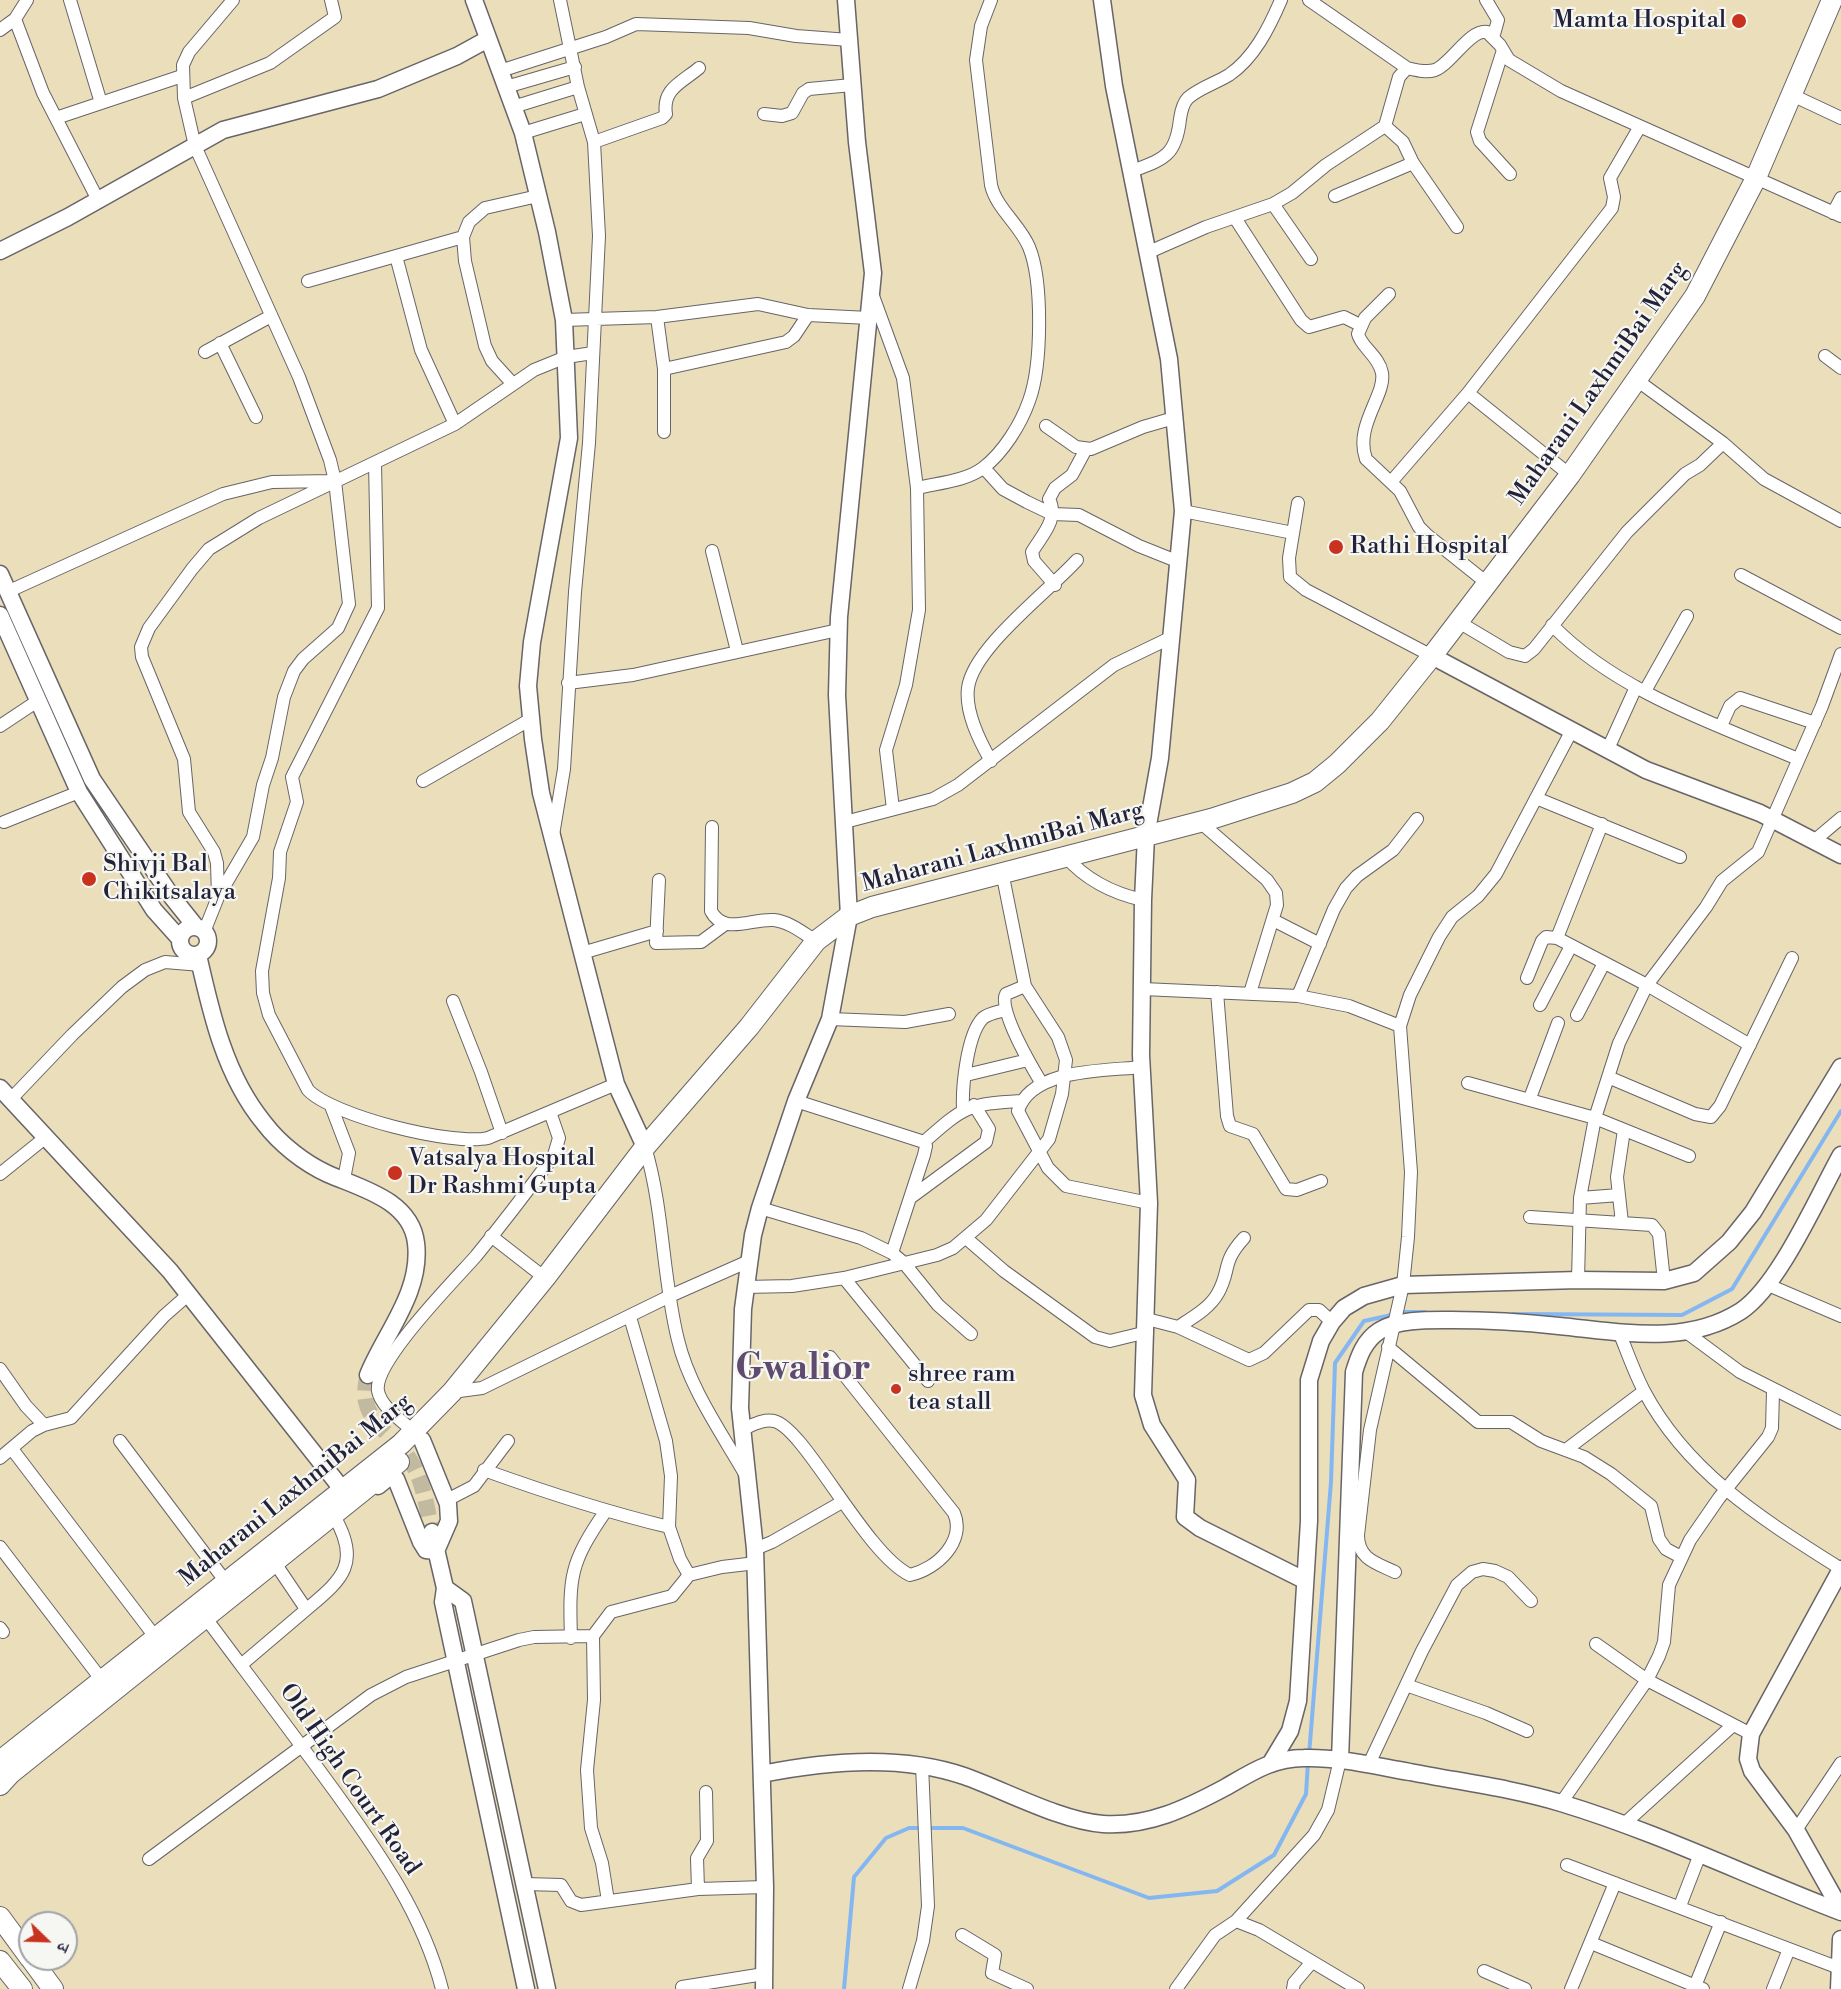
<!DOCTYPE html>
<meta charset="utf-8">
<style>
body{margin:0}
#map{position:relative;width:1841px;height:1989px;overflow:hidden;background:#eadfba;font-family:"Libre Bodoni","Noto Serif Devanagari",serif}
canvas{display:block}
.north{position:absolute;left:18px;top:1911px;width:60px;height:60px;box-sizing:border-box;background:#f6f6f2;border:2px solid #a1a1a9;border-radius:50%;rotate:113deg;font-size:16px;font-weight:700;line-height:24px;text-align:center;color:#22223b}
.north::after{content:'';display:block;margin:auto;width:21px;height:27px;background:#c8321e;clip-path:polygon(50% 0,100% 100%,50% 72%,0 100%)}
</style>
<div id="map">
<canvas width="1841" height="1989"></canvas>
<div class="north">उ</div>
</div>
<script>
const ctx = document.querySelector('canvas').getContext('2d');
ctx.lineJoin = 'round';
function stroke(path, color, width, dash) {
  ctx.strokeStyle = color;
  ctx.lineWidth = width;
  ctx.lineCap = dash ? 'butt' : 'round';
  ctx.setLineDash(dash || []);
  ctx.stroke(path);
}
function write(font, color, halo, rows, align = 'center') {
  ctx.font = font + ' "Libre Bodoni",serif';
  ctx.lineWidth = 4.5;
  ctx.setLineDash([]);
  ctx.textBaseline = 'middle';
  ctx.strokeStyle = halo;
  ctx.fillStyle = color;
  for (const [text, x, y, turn = 0] of rows) {
    ctx.save();
    ctx.translate(x, y);
    ctx.rotate((+turn || 0) * Math.PI / 180);
    ctx.textAlign = isNaN(turn) ? turn : align;
    if (halo) ctx.strokeText(text, 0, 0);
    ctx.fillText(text, 0, 0);
    ctx.restore();
  }
}
stroke(new Path2D(`
 M 1513,1314 L 1682,1315 L 1732,1289 L 1841,1111
 M 1309,1755 L 1331,1482 L 1335,1363 L 1364,1321 L 1405,1312 L 1425,1312
 M 844,1989 L 854,1877 L 886,1838 L 909,1828 L 963,1828 L 1149,1898 L 1217,1891 L 1274,1855 L 1306,1794 L 1308,1762`), '#84b7f1', 4);
stroke(new Path2D(`
 M 368,1375 C 354,1421 394,1430 413,1465 C 424,1485 427,1509 432,1532`), '#c2b9a1', 16, [16, 8]);
const street = new Path2D(`
 M 70,0 L 101,103
 M 1309,0 L 1407,68 C 1416,70 1426,73 1435,70 C 1451,64 1470,29 1487,32 L 1500,45 L 1509,60 L 1561,91 L 1841,216
 M 1486,0 L 1498,20 L 1493,38
 M 15,19 L 43,93 L 98,200
 M 0,30 L 15,19 L 27,0
 M 1503,50 L 1477,132 L 1480,141 L 1510,174
 M 500,71 L 606,37 L 636,24 L 749,28 L 796,36 L 849,40
 M 506,87 L 575,67
 M 1792,95 L 1841,118
 M 184,98 L 270,63 L 335,17 L 331,0
 M 513,107 L 578,87
 M 764,114 L 782,116 L 792,113 L 803,93 L 809,89 L 852,85
 M 56,118 L 182,76
 M 1385,126 L 1403,142 L 1413,163 L 1457,227
 M 523,133 L 585,114
 M 594,142 L 662,118 L 666,114 C 662,89 681,83 699,68
 M 1132,171 C 1164,159 1176,156 1180,119 C 1181,112 1183,103 1188,98 C 1199,88 1216,83 1229,75 C 1254,58 1269,28 1281,0
 M 1335,196 L 1413,163
 M 1273,204 L 1311,259
 M 1833,213 L 1841,198
 M 1235,218 L 1301,320 L 1309,327 L 1344,317 L 1360,325
 M 1149,252 L 1206,227 L 1273,204 L 1292,193 L 1326,165 L 1385,126 L 1399,77 L 1407,68
 M 396,256 L 421,350 L 455,424
 M 308,281 L 463,237
 M 1389,294 L 1365,318 L 1358,334 C 1361,347 1379,356 1382,373 C 1386,395 1354,426 1366,459 L 1400,491 L 1419,527 L 1427,535 L 1487,583
 M 873,296 L 903,378 L 917,488 L 919,610 L 906,685 L 886,750 L 893,809
 M 657,317 L 664,369 L 664,432
 M 564,320 L 657,317 L 758,304 L 808,315 L 869,318
 M 220,343 L 256,417
 M 205,352 L 271,316
 M 1825,356 L 1841,368
 M 664,369 L 786,342 L 794,336 L 808,315
 M 1638,381 L 1723,443
 M 512,383 L 492,361 L 485,346 L 465,261 L 463,237 L 469,222 L 485,208 L 538,196
 M 1468,393 L 1612,208 L 1614,197 L 1610,178 L 1639,128
 M 1046,426 L 1076,447 L 1091,449 L 1143,427 L 1174,418
 M 375,463 L 378,608 L 292,777 L 297,802 L 280,852 L 279,878 L 262,971 L 263,993 L 269,1015 L 308,1090 C 333,1116 452,1146 488,1138 L 616,1084
 M 984,468 L 1003,489 L 1027,502 L 1052,514 L 1079,515 L 1139,546 L 1179,562
 M 1391,482 L 1468,393 L 1570,475
 M 917,488 C 938,483 966,481 983,468 C 1003,453 1021,424 1029,401 C 1042,366 1043,281 1029,247 C 1020,225 996,208 991,185 L 976,60 L 981,26 L 991,0
 M 1298,503 L 1289,558 L 1290,577 L 1306,590 L 1432,656
 M 1183,511 L 1293,533
 M 712,551 L 737,651
 M 1741,575 L 1841,628
 M 1055,585 L 1034,561 L 1032,552 C 1042,535 1059,519 1049,499 L 1055,488 L 1072,475 L 1086,449
 M 7,592 L 223,494 L 272,482 L 331,481
 M 1457,621 L 1509,652 L 1525,656 L 1534,649 L 1627,532 L 1685,474 L 1700,465 L 1723,443 L 1764,479 L 1841,521
 M 1552,625 C 1616,691 1715,724 1798,759
 M 568,683 L 633,675 L 838,630
 M 1645,691 L 1687,616
 M 0,726 L 39,700
 M 1721,726 L 1730,706 L 1740,698 L 1815,723
 M 1607,751 L 1636,687
 M 991,761 C 979,740 965,712 968,688 C 973,648 1048,592 1077,560
 M 423,781 L 531,719
 M 1536,798 L 1680,857
 M 4,822 L 79,792
 M 845,822 L 933,799 L 958,785 L 1114,665 L 1172,637
 M 1200,822 L 1267,880 L 1276,893 L 1277,905 L 1250,993
 M 712,827 L 711,911 C 724,936 752,918 774,920 C 790,922 803,933 816,941
 M 553,835 L 564,769 L 575,592 L 589,443 L 599,236 L 594,142 L 578,87 L 560,0
 M 1815,840 L 1841,818
 M 1065,856 C 1086,880 1111,893 1143,900
 M 659,880 L 656,943 L 701,942 L 724,925
 M 218,896 L 217,863 L 214,852 L 189,812 L 184,759 L 142,657 L 141,647 L 149,628 L 192,569 L 209,549 L 259,518 L 455,424 L 534,370 L 566,357 L 593,353
 M 1273,920 L 1320,944
 M 204,932 L 218,897 L 253,837 L 263,785 L 272,758 L 284,697 L 294,671 L 303,659 L 338,628 L 349,604 L 335,481 L 330,460 L 299,377 L 195,146 L 184,98 L 183,65 L 189,52 L 233,0
 M 1557,938 L 1602,824
 M 582,953 L 657,931
 M 1527,978 L 1542,941 L 1546,937 L 1557,938 L 1647,985 L 1750,1045
 M 1025,986 L 1006,994 C 997,1009 1033,1069 1042,1084
 M 1143,989 L 1298,996 L 1349,1006 L 1400,1026
 M 1217,992 L 1227,1116 L 1230,1126 L 1253,1134 L 1286,1189 L 1297,1190 L 1321,1181
 M 1298,996 L 1334,909 L 1346,888 L 1357,876 L 1393,850 L 1417,819
 M 453,1001 L 481,1072 L 502,1133
 M 1540,1005 L 1571,946
 M 1577,1015 L 1604,963
 M 830,1019 L 905,1022 L 949,1014
 M 1142,1067 C 1106,1071 1031,1068 1018,1111 L 1048,1168 L 1066,1186 L 1149,1203
 M 966,1075 L 1028,1060
 M 1608,1077 L 1695,1114 L 1711,1117 L 1720,1106 L 1792,958
 M 1468,1083 L 1595,1118 L 1689,1156
 M 1530,1098 L 1558,1023
 M 11,1099 L 72,1035 L 122,987 L 145,970 L 165,962 L 201,965
 M 796,1101 L 924,1142 L 926,1146 L 924,1155 L 892,1253
 M 331,1106 L 349,1153 L 344,1179
 M 963,1109 C 962,1087 967,1034 983,1018 C 989,1013 998,1012 1005,1010
 M 924,1142 C 965,1106 967,1104 1021,1101
 M 645,1147 C 664,1210 662,1276 678,1340 C 689,1387 721,1432 745,1474
 M 0,1174 L 46,1137
 M 910,1198 L 986,1142 L 989,1129 L 974,1105
 M 1580,1198 L 1619,1195
 M 760,1208 L 861,1238 L 892,1253 L 904,1263 L 938,1305 L 971,1334
 M 1530,1217 L 1652,1225 L 1659,1234 L 1664,1281
 M 1622,1223 L 1617,1177 L 1624,1130
 M 491,1236 L 545,1278
 M 966,1238 L 1004,1271 L 1095,1337 L 1110,1341 L 1147,1332
 M 844,1278 L 928,1381
 M 1578,1280 L 1580,1198 L 1595,1118 L 1619,1043 L 1647,985 L 1706,907 L 1722,881 L 1758,852 L 1822,706 L 1841,654
 M 1766,1284 L 1841,1316
 M 745,1287 L 792,1286 L 844,1278 L 937,1255 L 953,1248 L 986,1220 L 1049,1139 L 1062,1094 L 1066,1060 L 1058,1037 L 1025,986 L 1002,872
 M 630,1317 L 666,1441 L 671,1476 L 669,1527 L 680,1559 L 689,1575
 M 1147,1319 L 1178,1327 L 1249,1360 L 1264,1353 L 1309,1310 L 1319,1310 L 1332,1322
 M 1178,1327 C 1192,1318 1210,1308 1218,1293 C 1231,1270 1221,1263 1244,1238
 M 1619,1332 C 1627,1351 1634,1372 1644,1391 C 1688,1474 1764,1520 1841,1569
 M 1686,1332 L 1740,1372 L 1841,1423
 M 1388,1347 L 1478,1422 L 1511,1422 L 1541,1441 L 1584,1457 L 1611,1474 L 1651,1506 L 1659,1539 L 1666,1549 L 1681,1557
 M 0,1369 L 26,1406 L 44,1425
 M 452,1392 L 482,1388 L 670,1296 L 749,1261
 M 743,1429 C 753,1425 763,1419 774,1421 C 805,1428 865,1554 910,1575 C 937,1569 966,1541 954,1513 L 830,1357
 M 413,1431 C 402,1421 381,1407 378,1391 C 373,1362 456,1279 476,1256 C 503,1223 529,1189 554,1155 L 559,1138 L 550,1112
 M 120,1441 L 226,1582
 M 12,1449 L 156,1638
 M 1567,1449 L 1644,1391
 M 0,1458 L 32,1431 L 44,1425 L 71,1418 L 164,1316 L 189,1294
 M 484,1470 C 545,1492 606,1512 669,1527
 M 447,1500 L 474,1486 L 508,1441
 M 0,1547 L 101,1679
 M 755,1549 L 772,1542 L 842,1502
 M 275,1563 L 306,1609
 M 1395,1572 C 1376,1563 1358,1559 1358,1535 L 1370,1430 L 1403,1285 L 1408,1237 L 1411,1172 L 1400,1026 L 1410,995 L 1439,937 L 1452,917 L 1478,896 L 1496,874 L 1572,730
 M 205,1617 C 249,1676 293,1734 336,1793 C 380,1854 423,1915 442,1989
 M 0,1628 L 3,1632
 M 593,1636 L 594,1700 L 587,1770 L 591,1828 L 602,1863 L 608,1901
 M 571,1638 C 569,1576 570,1563 605,1512
 M 1596,1644 L 1647,1680 L 1751,1734
 M 241,1665 C 261,1648 281,1631 301,1614 C 338,1582 364,1567 334,1516
 M 1406,1685 L 1486,1713 L 1527,1731
 M 1369,1764 L 1422,1651 L 1457,1585 L 1472,1572 L 1483,1569 L 1495,1571 L 1508,1577 L 1531,1601
 M 1561,1803 L 1647,1680 L 1659,1656 L 1664,1642 L 1669,1585 L 1690,1540 L 1719,1498 L 1768,1437 L 1772,1428 L 1773,1391
 M 1623,1825 L 1733,1725
 M 1796,1830 L 1841,1763
 M 149,1859 L 371,1695 L 406,1677 L 519,1640 L 534,1637 L 593,1636 L 611,1612 L 672,1596 L 689,1575 L 722,1567 L 756,1563
 M 1567,1865 L 1839,1968
 M 525,1884 L 561,1885 L 571,1901 L 581,1905 L 698,1889 L 765,1887
 M 698,1889 L 697,1858 L 707,1841 L 706,1792
 M 1680,1906 L 1700,1854
 M 1236,1921 L 1314,1835 L 1328,1810 L 1340,1760
 M 962,1935 L 995,1955 L 992,1973 L 1027,1989
 M 1591,1943 L 1703,1989
 M 1484,1971 L 1525,1989
 M 1695,1986 L 1721,1922
 M 682,1987 L 764,1974
 M 909,1989 L 923,1941 L 928,1906 L 922,1765
 M 1176,1989 L 1215,1935 L 1236,1921 L 1259,1930 L 1358,1989
 M 1293,1989 L 1294,1983 L 1311,1963
 M 1571,1989 L 1615,1883
 M 1773,1989 L 1789,1949`);
const secondary = new Path2D(`
 M 474,0 L 523,133 L 547,232 L 564,320 L 569,438 L 532,642 L 528,686 L 533,739 L 541,793 L 616,1084 L 645,1147
 M 1102,0 L 1114,86 L 1169,359 L 1183,511 L 1160,758 L 1146,836 L 1143,900 L 1141,1055 L 1149,1203 L 1143,1395 L 1152,1425 L 1187,1480 L 1185,1517 L 1200,1528 L 1304,1580
 M 0,251 L 68,217 L 223,130 L 378,89 L 457,56 L 488,39
 M 0,574 L 92,779 L 172,897 L 196,927
 M 0,615 L 79,792 L 154,910 L 180,939
 M 1432,656 L 1646,770 L 1760,813 L 1841,855
 M180 941a14 14 0 1 1 28 0a14 14 0 1 1-28 0Z
 M 198,955 C 211,1013 225,1076 264,1123 C 280,1144 304,1163 328,1174 C 360,1188 411,1200 416,1243 C 422,1292 385,1333 368,1375
 M 0,1088 L 170,1271 L 342,1489
 M 422,1440 L 448,1504 L 449,1521 L 436,1551
 M 378,1486 L 389,1477 L 396,1479 L 421,1542 L 426,1550 L 436,1551
 M 432,1532 L 445,1588 L 443,1602 L 526,1989
 M 1841,1569 L 1751,1734 L 1748,1759 L 1752,1771 L 1796,1830 L 1841,1910
 M 445,1588 L 463,1601 L 547,1989
 M 1340,1760 L 1354,1372 C 1359,1356 1364,1341 1379,1331 C 1397,1319 1430,1320 1451,1320 C 1487,1320 1523,1322 1559,1326 C 1621,1332 1686,1346 1741,1311 C 1779,1286 1818,1196 1841,1155
 M 1272,1761 L 1290,1731 L 1298,1701 L 1309,1521 L 1309,1380 L 1321,1341 L 1332,1322 L 1344,1308 L 1364,1296 L 1403,1285 L 1578,1280 L 1664,1281 L 1694,1273 L 1729,1242 L 1753,1212 L 1841,1067
 M 762,1774 C 826,1761 900,1754 964,1776 C 1004,1790 1061,1821 1103,1824 C 1148,1827 1187,1808 1226,1787 C 1252,1772 1273,1758 1304,1758 C 1340,1757 1375,1766 1410,1772 C 1461,1782 1511,1788 1561,1803 C 1657,1832 1747,1876 1841,1912
 M 764,1989 L 765,1887 L 755,1549 L 740,1408 L 743,1309 L 753,1235 L 760,1208 L 796,1101 L 830,1019 L 849,916 L 837,695 L 839,617 L 873,273 L 857,142 L 846,0
 M 1839,1989 L 1841,1939`);
const primary = new Path2D(`
 M 0,1761 L 401,1444 L 452,1392 L 545,1278 L 645,1147 L 749,1027 L 816,941 L 849,916 L 872,907 L 1211,819 L 1292,793 L 1315,782 L 1337,764 L 1380,721 L 1432,656 L 1570,475 L 1695,296 L 1755,180 L 1832,0
 M 0,1785 L 10,1774 L 399,1462
 M 0,1917 L 30,1958
 M 31,1959 L 53,1989
 M 0,1961 L 22,1989`);
stroke(street, '#686467', 14);
stroke(secondary, '#686467', 19);
stroke(primary, '#686467', 22);
stroke(street, '#fff', 12);
stroke(secondary, '#fff', 16);
stroke(primary, '#fff', 20);
for (const [x, y, r, color] of [
 [1739,21,8,"#c8321e"],
 [1336,547,8,"#c8321e"],
 [89,879,8,"#c8321e"],
 [395,1173,8,"#c8321e"],
 [896,1389,6,"#c8321e"]
]) {
  const dot = new Path2D();
  dot.arc(x, y, r, 0, 2 * Math.PI);
  ctx.fillStyle = color;
  ctx.fill(dot);
  stroke(dot, '#f6f6f2', 2);
}
write('24px', '#22223b', '#f6f6f2', [
 ["Mamta Hospital",1726,21,"right"],
 ["Rathi Hospital",1350,547],
 ["Shivji Bal",103,865],
 ["Chikitsalaya",103,893],
 ["Vatsalya Hospital",408,1159],
 ["Dr Rashmi Gupta",408,1187],
 ["shree ram",908,1375],
 ["tea stall",908,1403]
], 'left');
write('24px', '#22223b', '#f6f6f2', [
 ["Maharani LaxhmiBai Marg",1599,384,-55],
 ["Maharani LaxhmiBai Marg",1003,848,-15],
 ["Maharani LaxhmiBai Marg",296,1491,-39],
 ["Old High Court Road",349,1780,55]
]);
write('bold 36px', '#5f4b6f', '#f6f6f2', [
 ["Gwalior",803,1370]
]);
</script>
